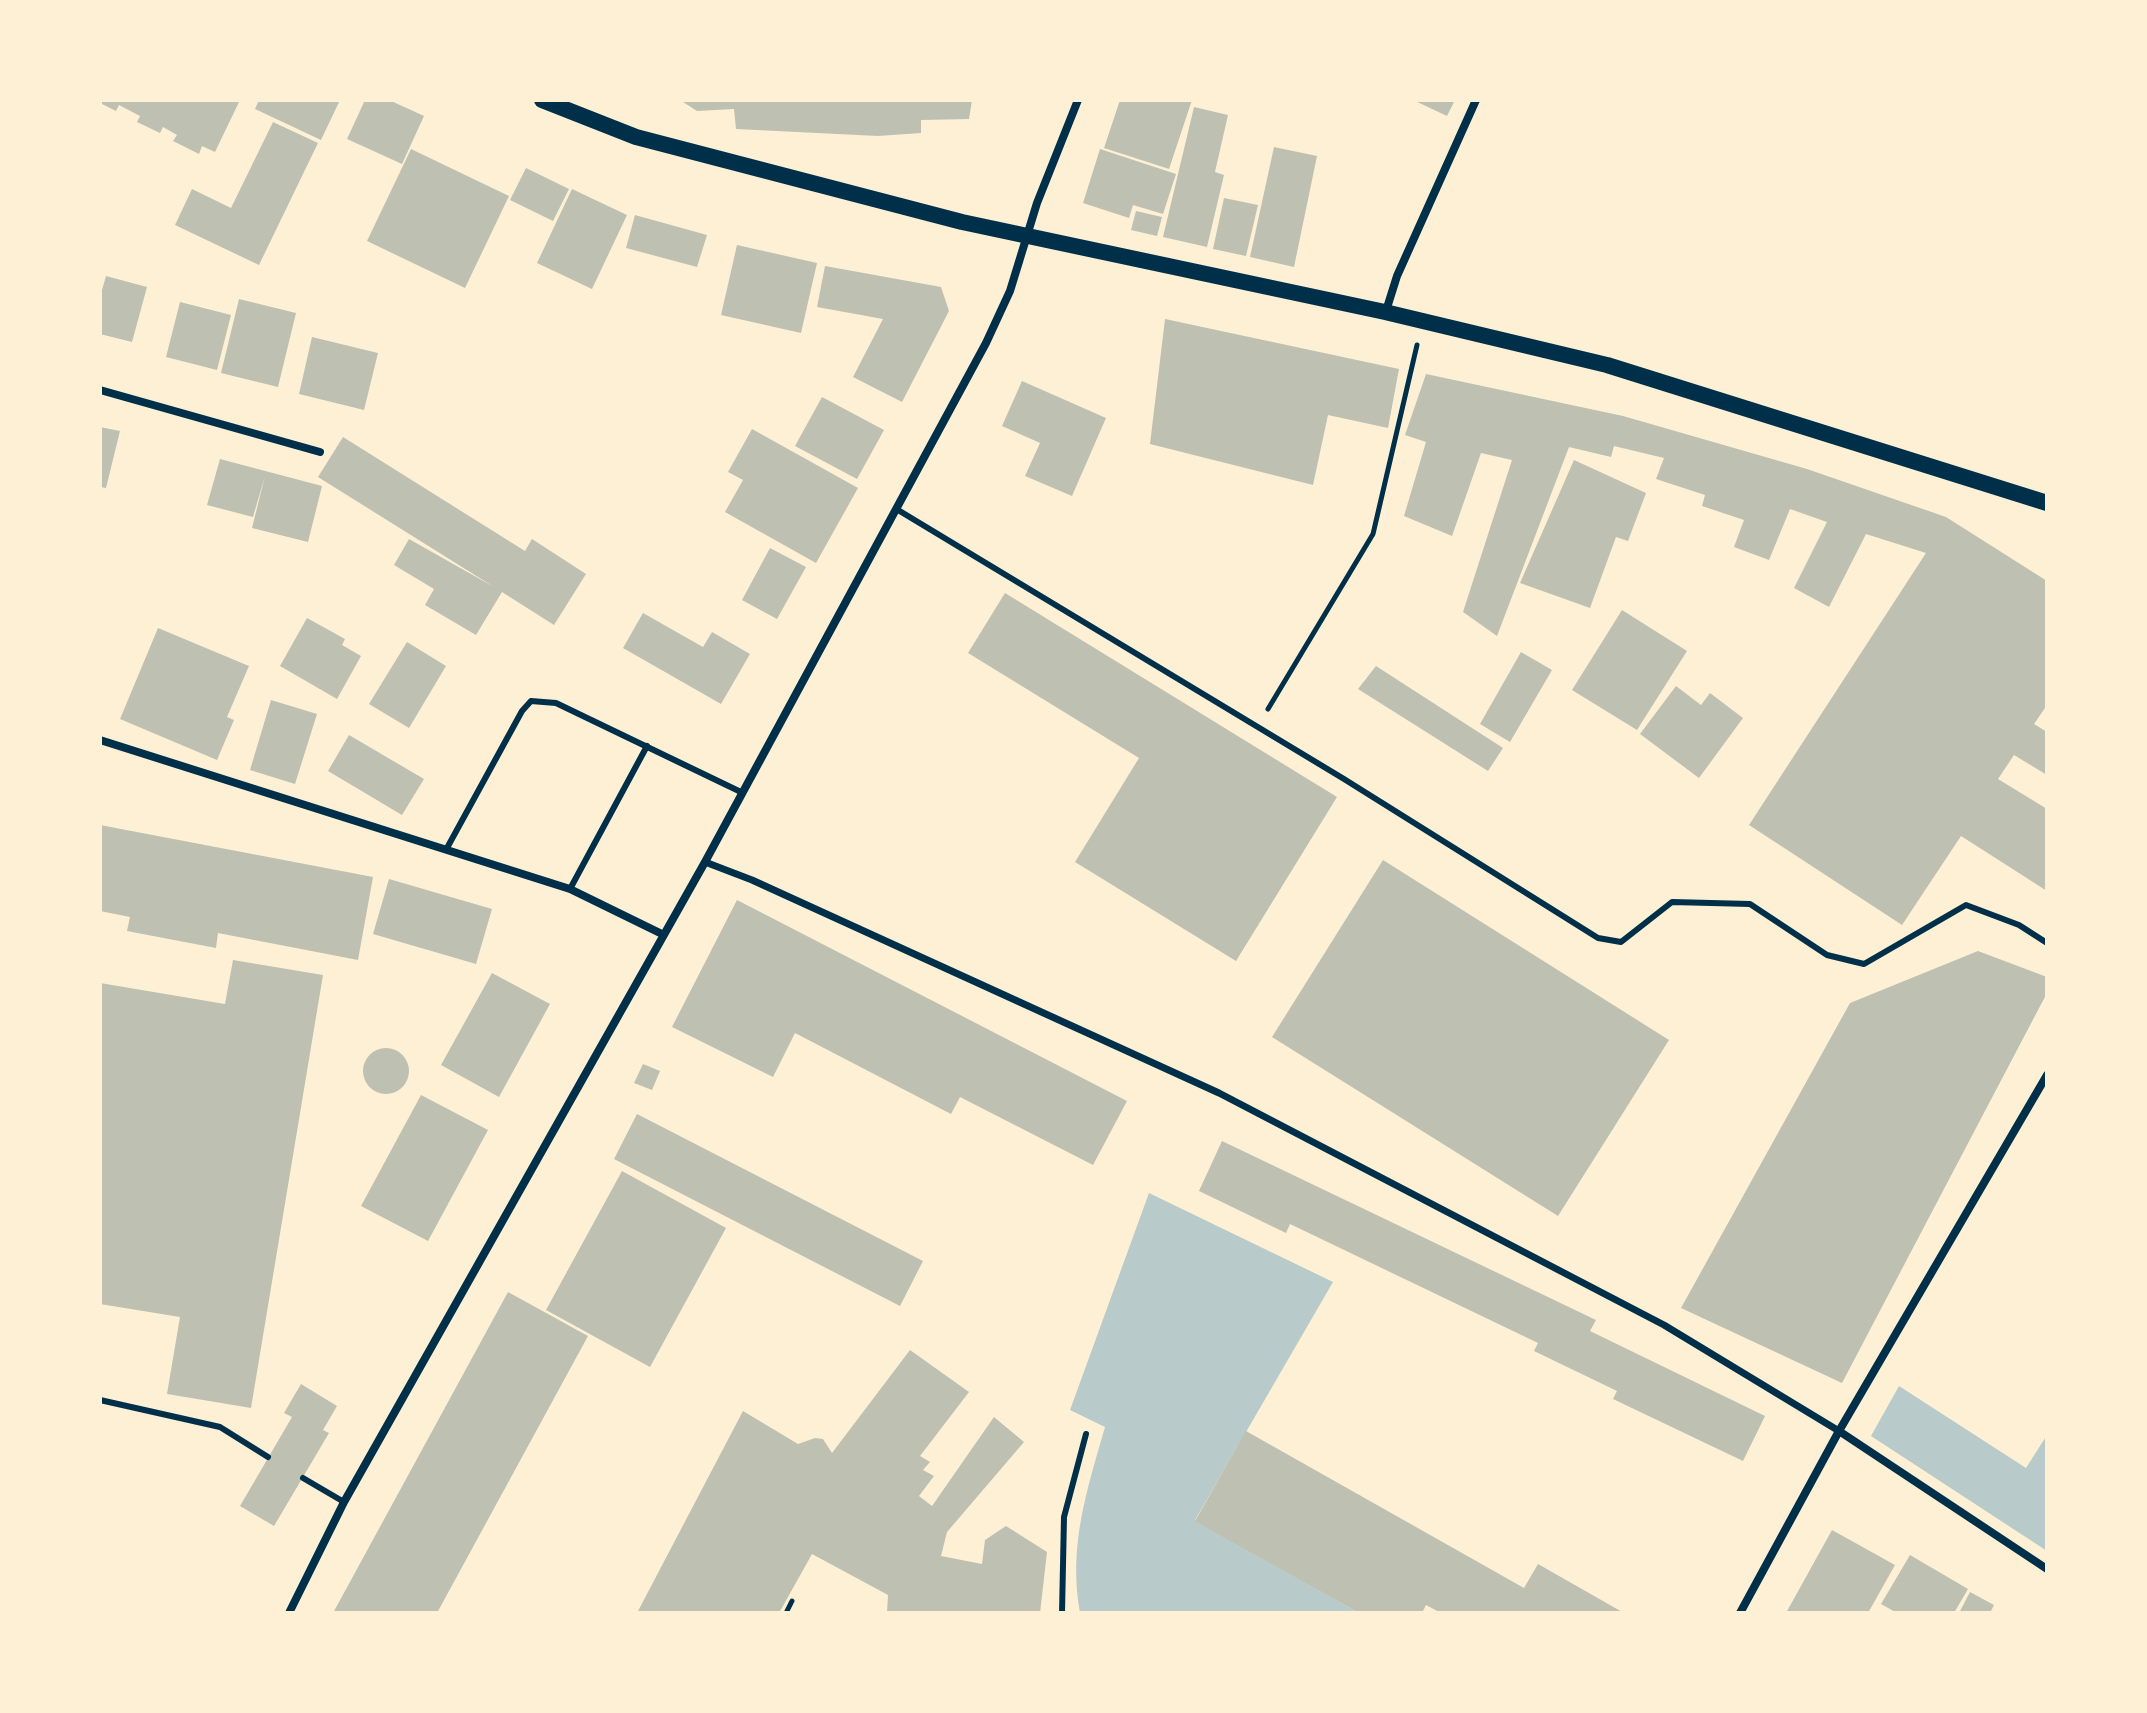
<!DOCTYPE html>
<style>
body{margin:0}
#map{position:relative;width:2147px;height:1713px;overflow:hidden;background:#fdf0d5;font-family:"IBM Plex Serif",serif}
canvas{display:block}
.frame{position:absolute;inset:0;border:102px solid #fdf0d5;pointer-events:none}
</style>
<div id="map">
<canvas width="2147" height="1713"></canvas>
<div class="frame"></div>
</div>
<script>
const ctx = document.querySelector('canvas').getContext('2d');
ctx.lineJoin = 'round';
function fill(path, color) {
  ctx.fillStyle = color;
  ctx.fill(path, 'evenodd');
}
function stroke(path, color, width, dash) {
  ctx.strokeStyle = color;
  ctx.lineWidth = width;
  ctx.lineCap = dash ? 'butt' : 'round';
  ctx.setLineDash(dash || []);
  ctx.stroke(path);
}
fill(new Path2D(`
 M 1149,1193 L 1333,1282 L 1195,1520 L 1359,1613 L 1080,1613 C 1068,1546 1087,1490 1105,1427 L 1070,1410 Z
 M 1899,1386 L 2026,1468 L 2047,1435 L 2047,1551 L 1871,1436 Z`), '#b9caca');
fill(new Path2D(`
 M 101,100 L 240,100 L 215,152 L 202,146 L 199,154 L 173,141 L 177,135 L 163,127 L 160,133 L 137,122 L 140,116 L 119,105 L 116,111 L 100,103 Z
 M 259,100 L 340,100 L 321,140 L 255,109 Z
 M 365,100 L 389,100 L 424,116 L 402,164 L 347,139 Z
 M 680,100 L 972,100 L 969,119 L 921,120 L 921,133 L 878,136 L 736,129 L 734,109 L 697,111 Z
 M 1120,100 L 1192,100 L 1169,169 L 1104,148 Z
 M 1413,100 L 1455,100 L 1447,116 Z
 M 1194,107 L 1228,115 L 1215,172 L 1224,175 L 1207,247 L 1163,237 Z
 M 273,122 L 318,143 L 259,265 L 175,225 L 192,189 L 231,208 Z
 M 1274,147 L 1317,156 L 1294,267 L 1250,257 Z
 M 411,149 L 509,196 L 465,288 L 367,241 Z
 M 1100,149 L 1176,174 L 1163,214 L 1133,205 L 1129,218 L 1083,203 Z
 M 526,168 L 569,189 L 553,221 L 510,200 Z
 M 572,189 L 627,215 L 592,289 L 537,263 Z
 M 1224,198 L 1258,205 L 1246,256 L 1213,249 Z
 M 1136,211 L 1162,217 L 1157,236 L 1131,230 Z
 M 635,215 L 707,235 L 697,267 L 626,248 Z
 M 737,245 L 817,263 L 801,333 L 721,315 Z
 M 825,266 L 941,287 L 949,311 L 902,402 L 853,377 L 883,319 L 817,307 Z
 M 106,276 L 147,287 L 132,342 L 100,334 L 100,297 Z
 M 239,299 L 296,313 L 278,387 L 221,373 Z
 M 180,302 L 231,315 L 217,370 L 166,357 Z
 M 1165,319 L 1399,369 L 1388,428 L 1328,415 L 1313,485 L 1150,444 Z
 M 312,337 L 378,353 L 364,410 L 299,394 Z
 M 1426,374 L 1623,416 L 1807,469 L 1946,517 L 2047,581 L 2047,705 L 2034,724 L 2047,732 L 2047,775 L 2014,755 L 1998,779 L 2047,809 L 2047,891 L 1961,836 L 1902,925 L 1749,825 L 1926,553 L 1866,534 L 1829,607 L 1794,588 L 1827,522 L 1790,509 L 1769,560 L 1734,547 L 1744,520 L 1702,506 L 1705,495 L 1656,479 L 1664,458 L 1614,446 L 1611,457 L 1569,447 L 1497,636 L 1463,612 L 1512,460 L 1481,453 L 1452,536 L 1404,516 L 1426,442 L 1405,435 Z
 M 1022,381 L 1106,418 L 1072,496 L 1025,476 L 1040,443 L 1002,426 Z
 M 822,397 L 884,430 L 857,479 L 795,446 Z
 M 100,427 L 120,431 L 106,488 L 100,487 Z
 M 752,429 L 858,488 L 816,563 L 725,512 L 743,480 L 728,472 Z
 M 343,437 L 525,551 L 532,539 L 586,574 L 554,625 L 502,592 L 476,635 L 425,605 L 434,589 L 394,565 L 409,539 L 494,587 L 318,477 Z
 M 220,459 L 322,486 L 308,542 L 252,528 L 265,476 L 253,517 L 207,505 Z
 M 1574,460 L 1646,493 L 1628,541 L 1616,537 L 1590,608 L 1520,583 Z
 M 770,548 L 806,567 L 777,619 L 742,600 Z
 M 1005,593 L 1337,797 L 1236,961 L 1075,862 L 1139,758 L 968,653 Z
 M 1622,610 L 1687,651 L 1637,730 L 1572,690 Z
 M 643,613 L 703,647 L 712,632 L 750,654 L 721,704 L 623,648 Z
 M 307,618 L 345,639 L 342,645 L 361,656 L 337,699 L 280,666 Z
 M 158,628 L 249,666 L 227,717 L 234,720 L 217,760 L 120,719 Z
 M 407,642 L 446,666 L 409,728 L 369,704 Z
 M 1521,652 L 1552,670 L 1510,742 L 1480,724 Z
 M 1376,666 L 1503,748 L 1488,771 L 1358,689 Z
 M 1676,686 L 1701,705 L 1710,693 L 1743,718 L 1699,778 L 1640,734 Z
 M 271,700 L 317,714 L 295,784 L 250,770 Z
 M 349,735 L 424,779 L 402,815 L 328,771 Z
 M 100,825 L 373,877 L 358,960 L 218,933 L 216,948 L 127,931 L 130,917 L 100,911 Z
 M 1383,860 L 1669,1040 L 1558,1216 L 1272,1037 Z
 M 389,879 L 492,909 L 476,964 L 373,934 Z
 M 737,900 L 1127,1101 L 1093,1165 L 960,1097 L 951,1114 L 795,1033 L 773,1077 L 672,1027 Z
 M 1978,951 L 2047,977 L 2047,993 L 1842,1383 L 1681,1308 L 1850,1003 Z
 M 233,960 L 323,975 L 251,1408 L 167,1394 L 180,1317 L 100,1304 L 100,983 L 225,1004 Z
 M 492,973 L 550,1004 L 499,1097 L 441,1065 Z
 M363 1071a23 23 0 1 1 46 0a23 23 0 1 1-46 0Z
 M 643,1064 L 660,1071 L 652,1090 L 634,1083 Z
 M 421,1095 L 488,1130 L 428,1241 L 361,1206 Z
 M 637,1114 L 923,1261 L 900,1306 L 614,1159 Z
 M 1222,1141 L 1596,1320 L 1590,1331 L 1765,1416 L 1743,1461 L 1613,1399 L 1617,1391 L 1534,1351 L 1538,1343 L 1290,1224 L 1286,1233 L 1199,1191 Z
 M 622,1171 L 726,1228 L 650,1367 L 546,1310 Z
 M 508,1292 L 588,1336 L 437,1613 L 333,1613 Z
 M 910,1350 L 969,1392 L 920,1456 L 930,1462 L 923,1470 L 934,1476 L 919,1496 L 932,1506 L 994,1417 L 1024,1442 L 947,1532 L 941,1556 L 982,1564 L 985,1540 L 1006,1526 L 1047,1552 L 1040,1613 L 887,1613 L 888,1595 L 812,1554 L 779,1613 L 637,1613 L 743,1411 L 798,1444 L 815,1438 L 823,1439 L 832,1453 Z
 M 301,1384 L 337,1406 L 323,1430 L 329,1433 L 274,1526 L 240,1506 L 292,1417 L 284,1413 Z
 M 1246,1431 L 1524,1588 L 1538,1564 L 1624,1613 L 1441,1613 L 1426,1605 L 1422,1613 L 1359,1613 L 1195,1521 Z
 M 1832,1530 L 1895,1565 L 1868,1613 L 1786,1613 Z
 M 1910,1555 L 1968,1589 L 1954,1613 L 1897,1613 L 1881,1604 Z
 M 1970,1592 L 1994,1605 L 1990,1613 L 1959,1613 Z`), '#bec0b2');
stroke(new Path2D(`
 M 1268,709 L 1373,534 L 1417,345
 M 786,1613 L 792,1601`), '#003049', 5);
stroke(new Path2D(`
 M 898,510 L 1344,779 L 1598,938 L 1621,942 L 1672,902 L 1750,904 L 1827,955 L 1864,964 L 1966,905 L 2019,925 L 2047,943
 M 447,848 L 522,711 L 531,701 L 556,703 L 743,793
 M 570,889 L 647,746
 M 100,1400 L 220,1427 L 268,1457
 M 303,1478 L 344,1502
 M 1062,1613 L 1064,1517 L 1086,1434`), '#003049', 6);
stroke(new Path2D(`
 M 705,862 L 752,880 L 1219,1093 L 1664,1325 L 1839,1431`), '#003049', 7);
stroke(new Path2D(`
 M 1386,311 L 1397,276 L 1476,100
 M 100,390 L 320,452
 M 100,740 L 570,889 L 662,934
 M 1839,1431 L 2047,1569
 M 289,1613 L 344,1502 L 705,862 L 986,343 L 1010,291 L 1037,203 L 1078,100
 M 1740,1613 L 1839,1431 L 2047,1075`), '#003049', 8);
stroke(new Path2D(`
 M 542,100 L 636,137 L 962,222 L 1385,312 L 1607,365 L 2047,503`), '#003049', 16);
</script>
